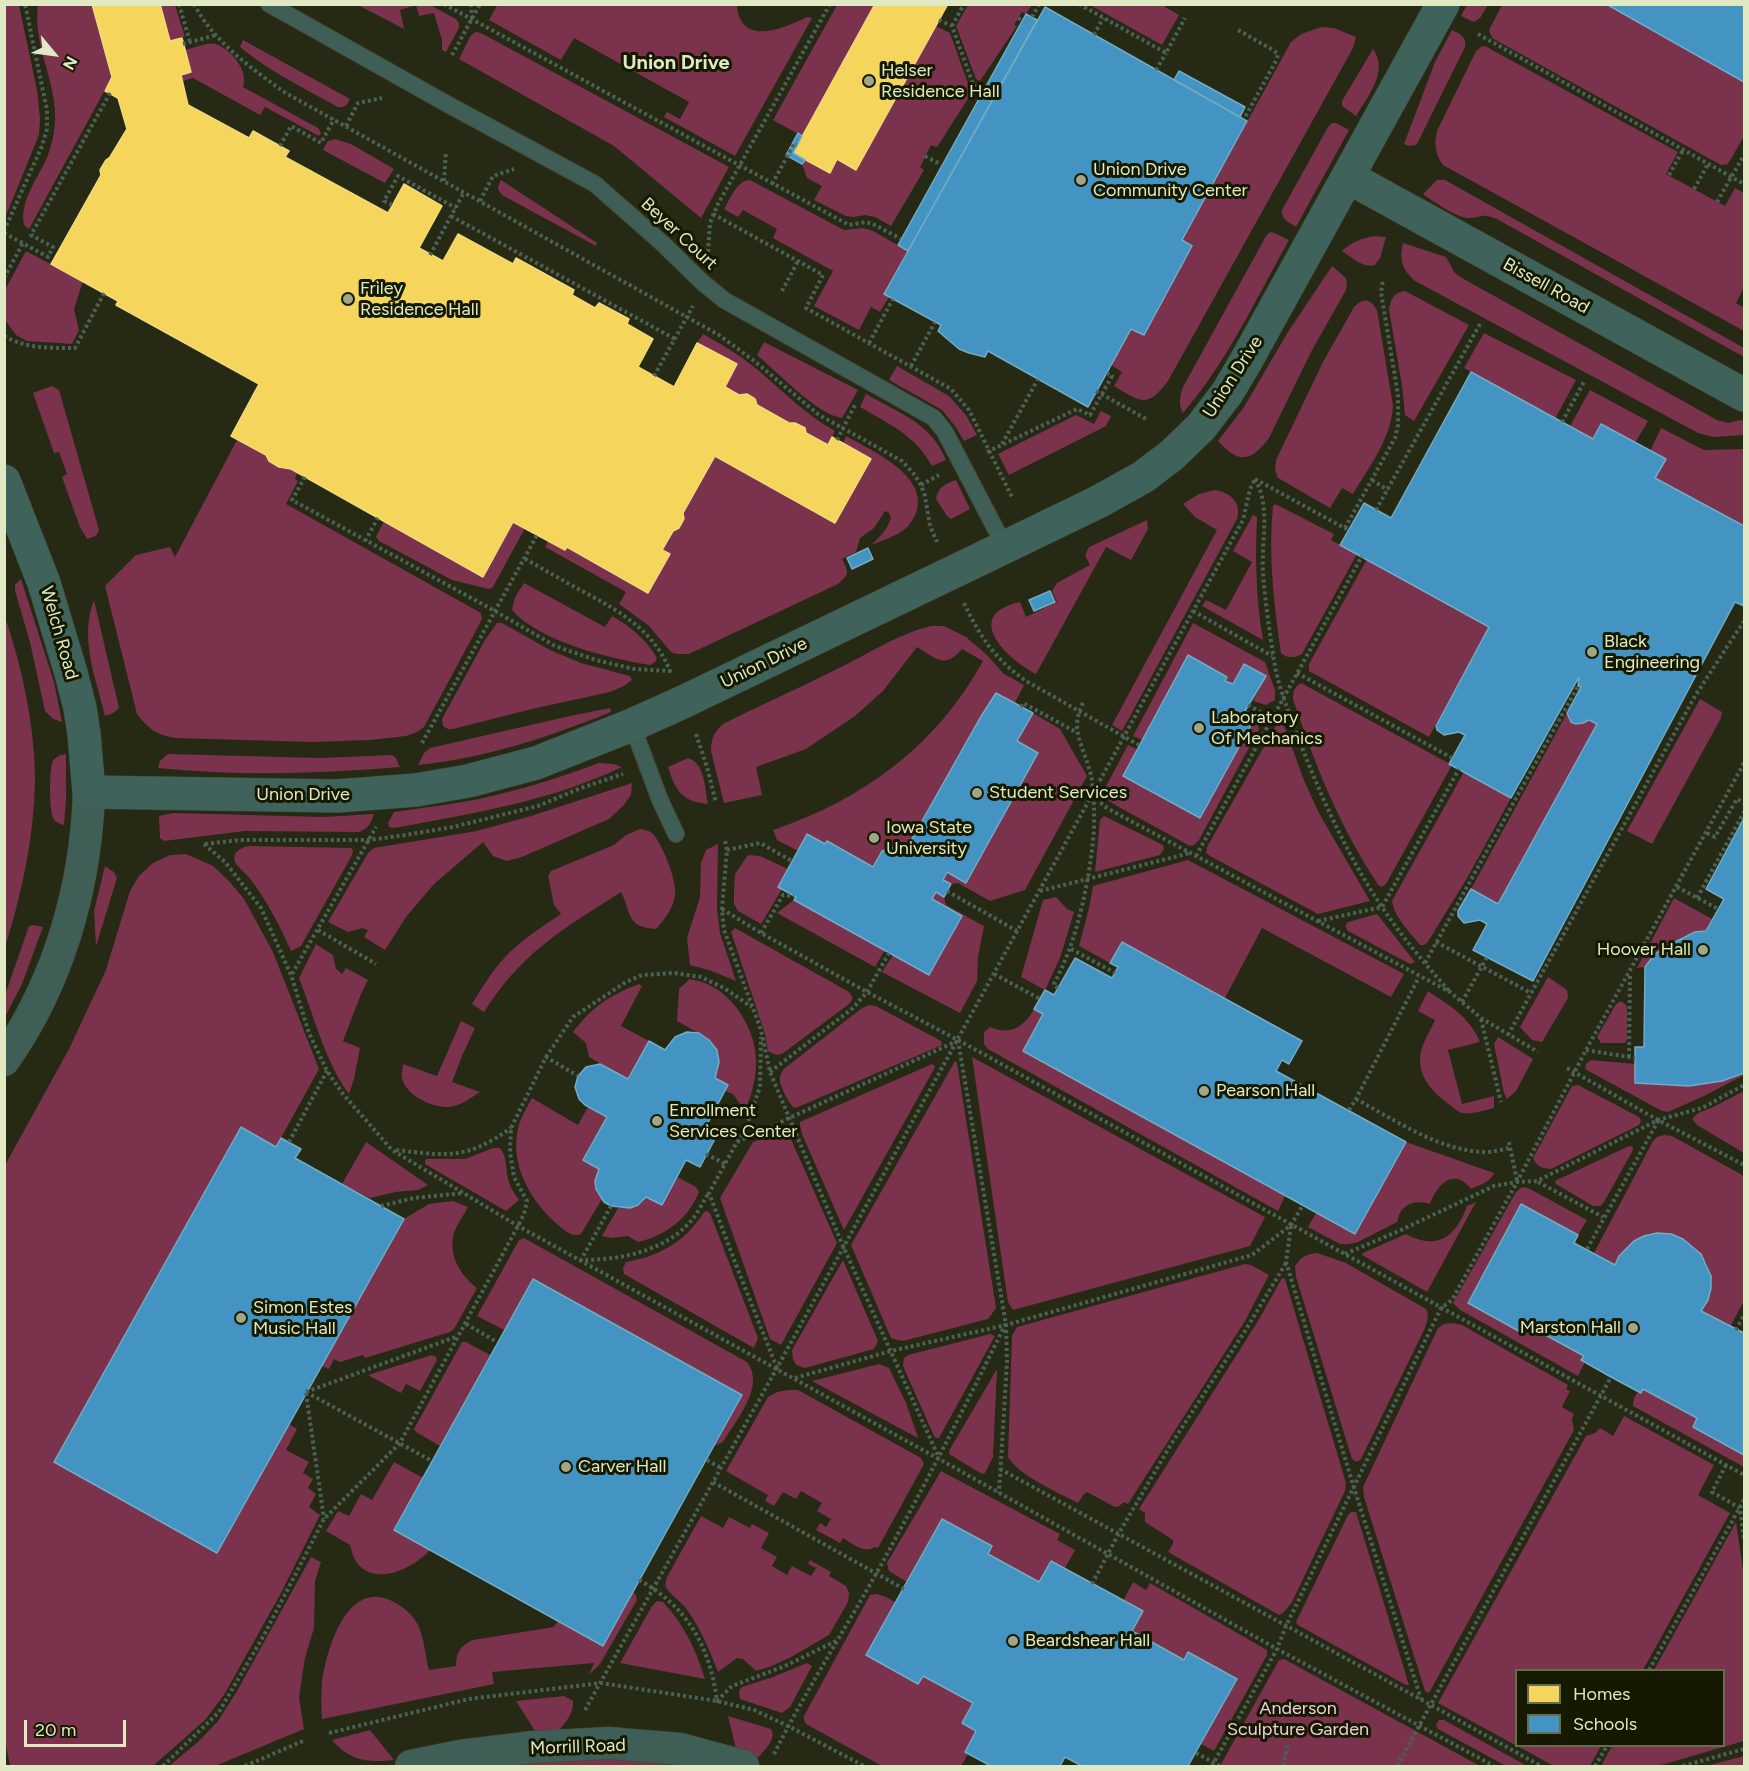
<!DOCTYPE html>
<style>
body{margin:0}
#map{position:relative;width:1749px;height:1771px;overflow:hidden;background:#262914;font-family:Figtree,sans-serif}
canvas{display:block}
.frame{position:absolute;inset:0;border:6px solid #e1e9c4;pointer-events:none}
.legend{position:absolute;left:1515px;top:1669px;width:210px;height:78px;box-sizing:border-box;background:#151900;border:2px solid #676c4e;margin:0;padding:8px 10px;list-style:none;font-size:18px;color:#e1e9c4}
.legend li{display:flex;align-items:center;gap:12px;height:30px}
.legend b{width:30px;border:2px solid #676c4e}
.north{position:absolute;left:24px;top:24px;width:60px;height:60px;-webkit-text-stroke:4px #151900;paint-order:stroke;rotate:119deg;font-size:16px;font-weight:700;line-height:24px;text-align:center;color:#e1e9c4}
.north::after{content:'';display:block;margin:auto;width:21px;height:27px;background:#e1e9c4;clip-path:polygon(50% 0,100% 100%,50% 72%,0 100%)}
.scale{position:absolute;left:24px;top:1720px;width:102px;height:27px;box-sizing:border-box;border:3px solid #e1e9c4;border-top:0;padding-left:8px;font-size:18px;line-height:21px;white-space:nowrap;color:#e1e9c4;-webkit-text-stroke:4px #151900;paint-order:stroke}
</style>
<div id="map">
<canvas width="1749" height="1771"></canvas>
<div class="frame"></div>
<ul class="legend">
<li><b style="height:16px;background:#f6d55c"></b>Homes</li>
<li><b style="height:16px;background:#4393c3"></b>Schools</li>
</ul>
<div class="north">N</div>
<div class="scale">20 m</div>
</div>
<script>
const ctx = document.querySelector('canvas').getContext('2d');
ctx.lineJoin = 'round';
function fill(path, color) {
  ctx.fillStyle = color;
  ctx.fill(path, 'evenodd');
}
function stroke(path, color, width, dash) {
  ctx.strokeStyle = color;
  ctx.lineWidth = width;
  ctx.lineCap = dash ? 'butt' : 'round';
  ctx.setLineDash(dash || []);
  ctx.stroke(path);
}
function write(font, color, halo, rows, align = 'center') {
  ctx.font = font + ' Figtree,sans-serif';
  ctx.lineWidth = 6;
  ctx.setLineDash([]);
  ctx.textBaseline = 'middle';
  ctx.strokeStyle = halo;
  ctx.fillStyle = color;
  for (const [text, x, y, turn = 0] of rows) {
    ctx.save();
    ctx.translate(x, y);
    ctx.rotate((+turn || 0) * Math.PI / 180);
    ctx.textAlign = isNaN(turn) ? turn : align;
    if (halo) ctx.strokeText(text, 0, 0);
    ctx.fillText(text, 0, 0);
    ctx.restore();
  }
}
fill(new Path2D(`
 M 5,4 L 19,5 L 37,90 L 40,119 L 39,135 L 5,218 Z
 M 498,4 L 737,5 C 740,47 783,29 807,17 L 812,18 L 735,156 L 664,117 L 667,112 L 680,119 L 689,102 L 574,38 L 561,60 L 489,20 Z
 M 38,5 L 92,5 L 112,77 L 29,229 L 24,225 C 19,203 37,179 46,160 C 51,148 54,136 55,124 C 58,83 32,45 38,5 Z
 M 160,5 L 175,5 L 185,37 L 170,41 Z
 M 358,5 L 430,5 L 456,19 L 459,23 L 459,28 L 446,52 L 442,50 L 442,40 L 434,13 L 419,16 L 416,5 L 400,10 L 404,29 Z
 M 837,5 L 875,5 L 802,136 L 773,120 Z
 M 968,5 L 1032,5 L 1026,14 L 1022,12 L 1014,25 L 1017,26 L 980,81 L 976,79 L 956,26 Z
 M 1090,5 L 1166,5 L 1165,7 L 1179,15 L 1162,45 Z
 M 1467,5 L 1467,4 L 1488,5 L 1480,18 L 1474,22 L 1461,16 Z
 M 1502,5 L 1606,5 L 1744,82 L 1744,136 L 1728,164 L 1721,165 L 1492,38 L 1489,30 Z
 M 936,26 L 950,33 L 970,89 L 973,91 L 937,147 L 931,145 L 920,167 L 924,170 L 891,226 L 875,217 L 865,215 L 854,217 L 846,216 L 814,200 L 822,186 L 807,178 L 802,164 L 805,160 L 830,173 L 837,159 L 856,170 Z
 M 1321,27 L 1334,28 L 1356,37 L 1353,48 L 1168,381 C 1147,409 1141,402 1114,386 L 1122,372 L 1111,365 L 1131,329 L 1144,335 L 1192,247 L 1182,240 L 1291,42 L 1301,34 Z
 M 1452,30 C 1460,34 1467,37 1465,47 L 1418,142 L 1416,145 L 1409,146 L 1404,144 L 1435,62 Z
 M 475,32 L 481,33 L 729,167 L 701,218 L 614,146 L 459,59 L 470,37 Z
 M 243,40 L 350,99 C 347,105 345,108 338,107 C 304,88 270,72 240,47 Z
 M 206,44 C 209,44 213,43 216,44 C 231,49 249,71 243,87 L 318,128 L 321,133 L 319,136 L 265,107 L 260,115 L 193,78 L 182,81 L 181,75 L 191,72 L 185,50 Z
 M 1485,46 L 1678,152 L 1666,174 L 1725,206 L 1735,188 L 1744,193 L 1744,287 L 1736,303 L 1744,308 L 1744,331 L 1443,165 C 1435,154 1434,144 1437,131 L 1476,51 L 1481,47 Z
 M 1373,49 C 1389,71 1368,96 1356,116 L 1342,106 L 1342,101 Z
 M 1332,123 L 1336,123 L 1349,130 L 1296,227 C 1289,222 1281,220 1282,210 L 1328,127 Z
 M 335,139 L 351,144 L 394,169 L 385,183 L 323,150 L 328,141 Z
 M 501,180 L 597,243 L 596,246 L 502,195 C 497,189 497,187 501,180 Z
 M 750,180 L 844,230 L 863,228 L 873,231 L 908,251 L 884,294 L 889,297 L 880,312 L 871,307 L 859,330 L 814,306 L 833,271 L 773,238 L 777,229 L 743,210 L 738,217 L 724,209 C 731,198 736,181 750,180 Z
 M 1437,180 L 1445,180 L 1744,348 L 1744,357 L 1497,219 C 1481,213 1484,217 1469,218 C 1459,219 1432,201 1423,194 Z
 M 1270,232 L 1274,233 L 1289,240 C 1256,299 1227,362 1183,413 C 1178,404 1180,396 1183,387 L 1266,236 Z
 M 1375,236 L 1386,237 L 1380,258 L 1375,265 C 1362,268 1353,258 1342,251 C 1352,242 1362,238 1375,236 Z
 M 1403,243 L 1446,257 L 1454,272 L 1462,278 L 1717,420 L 1728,423 L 1741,420 L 1744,421 L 1744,435 L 1713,437 L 1698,433 L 1415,281 C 1402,270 1399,259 1403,243 Z
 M 26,251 L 83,281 L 74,309 L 79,330 L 72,344 L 27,341 L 16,335 L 5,320 L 5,290 Z
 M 1332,266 L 1346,278 L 1347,284 L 1346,290 L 1311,352 L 1269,438 C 1251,462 1239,464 1218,441 L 1244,407 L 1288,332 Z
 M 1405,291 L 1469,325 L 1414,421 L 1405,415 L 1402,385 L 1389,310 C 1390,300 1394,292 1405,291 Z
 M 1366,300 L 1372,303 L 1377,310 L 1393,406 C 1391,439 1369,467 1353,494 L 1342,488 L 1330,508 L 1278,478 L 1275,470 L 1276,460 L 1323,362 L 1354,307 L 1360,302 Z
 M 1484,333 L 1576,380 L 1555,419 L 1464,368 Z
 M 703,334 C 723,345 741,356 758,370 C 784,392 805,414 835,431 L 828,445 L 806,433 L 804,428 L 795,423 L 789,423 L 757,405 L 755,399 L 746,394 L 739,395 L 725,387 L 736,364 L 697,343 Z
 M 764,342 L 858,390 L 842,418 C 816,414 779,373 757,355 Z
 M 897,366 L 949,396 L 966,415 L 977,435 L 964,441 L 955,426 L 942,410 L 889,380 Z
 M 52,386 L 59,390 L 99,530 L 96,536 L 87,539 L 80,527 L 62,477 L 67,474 L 59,452 L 54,453 L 33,393 Z
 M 1590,390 L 1648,421 L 1635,443 L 1601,424 L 1593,439 L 1570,426 Z
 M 866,394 C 899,413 931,423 946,460 L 932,466 C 915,435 889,424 860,407 Z
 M 1101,411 L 1111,416 L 1106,426 L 1009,475 L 998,454 L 1076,415 L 1094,424 Z
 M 1661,428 L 1704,450 L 1744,449 L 1744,526 L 1655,478 L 1650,451 Z
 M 846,436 C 871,450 930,476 916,513 C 913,519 910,525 905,529 C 896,536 882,541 871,545 C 880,537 887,530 891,518 L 889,513 L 885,511 L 874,528 L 860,538 L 856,552 L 842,559 C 849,573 850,573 838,584 L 689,654 L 677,654 L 671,652 L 648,625 L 619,604 L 626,592 L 545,547 L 548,541 L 565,550 L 567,547 L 648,592 L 669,554 L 662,550 L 673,531 L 679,528 L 684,519 L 683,513 L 715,456 L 835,523 L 871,459 L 843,443 Z
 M 237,440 L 266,455 L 269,461 L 279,467 L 291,469 L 297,473 L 295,479 L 298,481 L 286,504 L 481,613 L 482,619 L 479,625 L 424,727 L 417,732 L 406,736 L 370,740 L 312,742 L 175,738 C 155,734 149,729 137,714 L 105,586 L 136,555 L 170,547 L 175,557 Z
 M 956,480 L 970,509 L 951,519 L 947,516 L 936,499 C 938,487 945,484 956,480 Z
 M 1215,490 C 1231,492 1242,504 1237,519 L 1122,731 L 1112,725 L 1217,530 L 1195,517 L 1183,504 L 1199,494 Z
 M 1275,504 L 1334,534 L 1331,540 L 1357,554 L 1302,654 C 1294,658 1288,659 1281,653 C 1274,604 1268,556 1273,506 Z
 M 1253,515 L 1257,517 C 1255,558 1256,599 1263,640 L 1202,606 L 1206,600 L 1226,610 L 1252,562 L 1233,551 Z
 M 1147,520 L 1148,529 L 1131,560 L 1106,547 L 1036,674 C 1007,659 961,615 1020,602 L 1026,617 L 1057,602 L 1052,591 L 1057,583 L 1090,565 L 1085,555 L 1089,547 Z
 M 384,521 L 483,576 L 513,522 L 525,528 L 493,587 L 489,589 L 452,580 L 379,541 L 376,537 Z
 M 1367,559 L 1489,627 L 1429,737 L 1309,671 L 1309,664 Z
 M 21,579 L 54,682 L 62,722 L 53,719 L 45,711 L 30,642 L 15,591 L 15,585 Z
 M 524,583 L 605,627 L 612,616 C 630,626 646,639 657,658 L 655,662 L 650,665 C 611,659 538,641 512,610 L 515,597 Z
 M 94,600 L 119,708 L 113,713 L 105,716 C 96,678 79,639 94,600 Z
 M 4,614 C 22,667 35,725 35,781 C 34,838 22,893 5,947 Z
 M 497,623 L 502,623 L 550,650 L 581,663 L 630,676 L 632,680 L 624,686 L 610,692 L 532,709 L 453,729 L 448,729 L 443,726 L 442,719 L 485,640 Z
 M 1193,623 L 1265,662 L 1275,690 L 1275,700 L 1266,705 L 1253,701 L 1266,676 L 1244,664 L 1233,684 L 1225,681 L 1227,676 L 1188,656 L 1142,740 L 1133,736 Z
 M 931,626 L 944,626 L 966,637 L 986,654 L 1004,674 L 1024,685 L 1015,703 L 996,693 L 980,719 L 908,846 L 905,844 L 882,851 L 873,867 L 827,842 L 825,844 L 798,851 L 777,840 L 773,830 C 864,799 936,746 983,661 L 962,649 C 945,669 936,659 917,647 L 883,691 L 855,716 L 806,749 L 756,767 L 762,795 L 724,803 L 711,751 C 711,739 714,732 723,724 C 760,705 798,689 835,670 C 867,655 897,634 931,626 Z
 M 1301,683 L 1452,765 L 1386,884 L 1382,887 L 1379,886 C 1340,828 1315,765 1293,699 C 1293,692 1294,687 1301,683 Z
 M 1700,699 L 1722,712 L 1721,718 L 1652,844 L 1627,831 Z
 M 610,708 L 611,712 C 549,737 486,758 418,765 L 424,753 L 430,748 L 570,716 Z
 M 1033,713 L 1060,729 L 1087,776 L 1025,890 L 990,901 L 958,883 L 951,884 L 943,880 L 947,872 L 966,883 L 1038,753 L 1017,741 Z
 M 1567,713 C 1571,725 1579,726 1589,720 L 1597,724 L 1498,904 L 1471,889 Z
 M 1256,716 L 1259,729 L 1199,840 L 1194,845 L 1190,846 L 1117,806 L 1106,799 L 1105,788 L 1128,745 L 1137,749 L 1123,776 L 1200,818 Z
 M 1280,720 L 1283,723 L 1305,783 L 1320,815 L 1370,901 L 1318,914 L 1210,856 L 1206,853 L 1207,847 L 1278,722 Z
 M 66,754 L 66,800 L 64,825 C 60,824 55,822 53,818 C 49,811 49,767 53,761 C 56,756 61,755 66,754 Z
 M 168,754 L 320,758 L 392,755 L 396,758 L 400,767 C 320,774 238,776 158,768 L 160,761 Z
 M 688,758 C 705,763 705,789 708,804 C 682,802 675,790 668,767 Z
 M 599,763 L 613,764 L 622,767 C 551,801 471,814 394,828 L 389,827 L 388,823 L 394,812 C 429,807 465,803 500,794 C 534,786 566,775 599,763 Z
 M 1464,772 L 1511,798 L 1466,880 L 1427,943 L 1424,945 L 1420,945 C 1410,932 1394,917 1392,901 Z
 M 632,783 L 631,795 L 623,806 L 609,819 L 522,857 L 507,861 L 493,856 L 483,842 L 434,884 L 406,917 L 385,950 L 364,937 L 368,930 L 362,928 L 348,932 L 328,922 L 368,853 L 374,848 L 477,831 L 531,816 Z
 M 173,813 L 324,817 L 374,814 C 371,823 369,828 359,832 L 245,831 L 164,841 L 160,838 L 159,816 Z
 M 1104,816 L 1163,845 L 1164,849 L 1160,855 L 1095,872 L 1100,820 Z
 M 640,829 C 645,830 649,830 653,834 C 662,843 678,883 675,896 C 673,909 664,920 656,929 C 626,927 632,914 621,892 C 595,909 567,925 543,945 C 519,964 500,987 484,1012 L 472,1004 C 482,988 492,971 505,957 C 521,940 542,927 561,914 L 554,905 L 548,876 L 551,871 L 614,845 L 626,835 Z
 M 718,844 L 717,908 L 720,933 L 736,981 L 709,970 L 690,965 L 687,938 L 700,897 L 701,863 L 706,850 Z
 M 248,846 L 352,848 L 353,852 L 351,857 L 301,946 L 291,951 C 280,926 267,901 251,880 C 247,874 238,868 235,862 C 232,852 241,848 248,846 Z
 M 186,854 L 213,866 L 229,881 L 244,899 L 273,952 L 319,1069 L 276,1147 L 241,1128 L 54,1462 L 289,1424 L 297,1429 L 286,1450 L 309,1462 L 303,1473 L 313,1479 L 308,1488 L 316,1494 L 309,1507 L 320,1515 L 281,1593 L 224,1695 L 205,1720 L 153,1766 L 10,1766 L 4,1736 L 4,1167 L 69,1049 L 106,970 L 130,891 L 139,876 L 153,863 L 170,855 Z
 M 748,855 L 760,856 L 788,869 L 778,887 L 782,889 L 761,924 L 738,911 L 734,904 L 734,890 L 735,874 Z
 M 1188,860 L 1404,974 L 1391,997 L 1262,928 L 1225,998 L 1123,942 L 1110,963 L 1079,946 L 1089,908 L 1093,886 Z
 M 105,866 L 114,872 L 117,878 L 96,946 L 94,911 Z
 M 936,892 L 944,897 L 946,905 L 984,926 L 978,957 L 977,981 L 960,1013 L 882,972 L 893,955 L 929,975 L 962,916 L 932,899 Z
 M 1056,897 L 1067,909 L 1074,912 L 1060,958 L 1045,990 L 1021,977 L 1043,900 Z
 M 1674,898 L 1712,919 L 1706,931 C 1682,934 1659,948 1645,967 L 1637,968 Z
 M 794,900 L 885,950 L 875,967 L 777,913 Z
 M 1377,914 L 1415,962 L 1410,964 L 1348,931 L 1345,926 L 1348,922 Z
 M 33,925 L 43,927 L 22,984 L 5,1017 L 5,995 L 29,926 Z
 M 735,928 L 849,992 L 853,998 L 849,1004 L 782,1054 L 776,1055 L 768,1051 L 765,1034 L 731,932 Z
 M 316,944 L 333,955 L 336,969 L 342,974 L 346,968 L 368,980 L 361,994 L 343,1041 L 360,1048 L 354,1079 L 349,1094 C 326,1064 313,1013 299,978 Z
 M 1548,977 L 1567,990 L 1568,998 L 1542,1042 L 1532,1040 L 1520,1027 Z
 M 690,979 C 709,982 724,992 736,1007 C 761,1040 761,1074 745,1111 L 733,1094 L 725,1091 L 728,1085 L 715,1078 C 729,1045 701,1035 677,1021 L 679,989 Z
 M 639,984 L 642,986 L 621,1026 L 649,1041 L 628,1079 L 589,1057 L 586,1043 L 573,1032 C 592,1007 610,995 639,984 Z
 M 1428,991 C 1450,1006 1469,1016 1480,1042 L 1448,1050 L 1462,1104 L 1494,1096 L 1494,1108 C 1485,1110 1471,1115 1462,1113 C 1458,1112 1453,1107 1450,1105 C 1435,1094 1420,1080 1420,1060 C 1420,1045 1430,1032 1435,1020 L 1418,1011 Z
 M 1621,1001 L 1627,1006 L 1627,1040 L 1625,1043 L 1601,1043 L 1597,1037 L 1616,1004 Z
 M 869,1005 L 876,1006 L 941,1041 L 942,1045 L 798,1107 L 794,1108 C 788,1102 778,1084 780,1076 C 781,1073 782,1071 785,1068 L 862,1008 Z
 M 1034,1009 L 1043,1014 L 1023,1051 L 1285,1196 L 1278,1211 L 988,1049 L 984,1044 L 984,1032 L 990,1027 C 1010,1036 1024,1027 1034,1009 Z
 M 461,1021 L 475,1028 L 462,1056 L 452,1082 L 480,1092 C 471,1098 460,1106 449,1107 C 433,1108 406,1096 402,1078 C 401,1074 403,1068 403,1064 L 437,1076 Z
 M 1498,1037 L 1533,1059 L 1516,1091 L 1507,1099 L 1504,1093 L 1494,1044 Z
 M 972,1057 L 1265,1217 L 1250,1246 L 1013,1310 L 1008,1302 Z
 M 1591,1060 L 1635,1064 L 1635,1083 C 1677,1087 1704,1088 1744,1073 L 1744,1075 L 1704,1096 L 1668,1112 L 1662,1111 L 1585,1069 L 1586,1064 Z
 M 955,1061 L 957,1063 L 996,1308 L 988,1319 L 903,1341 L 897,1340 L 891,1338 L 851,1245 Z
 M 932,1064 L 935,1066 L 934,1069 L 844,1230 L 802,1134 L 800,1126 L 800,1122 Z
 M 1578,1085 L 1639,1117 L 1641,1121 L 1639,1125 L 1551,1169 C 1542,1168 1537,1167 1533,1158 L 1572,1086 Z
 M 1744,1091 L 1744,1153 L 1697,1125 L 1692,1119 L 1698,1113 L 1713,1107 Z
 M 532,1098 L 578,1125 L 588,1107 L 607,1117 L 583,1160 L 599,1169 C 593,1180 596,1189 602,1199 L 581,1234 C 572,1238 564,1230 557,1224 C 528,1199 506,1158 521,1119 C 524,1112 528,1105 532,1098 Z
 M 782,1130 L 787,1132 L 790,1137 L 837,1243 L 781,1345 L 770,1339 L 720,1198 L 753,1142 Z
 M 1664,1135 L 1672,1136 L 1744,1176 L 1744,1301 L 1730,1327 L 1701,1311 C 1706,1300 1713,1288 1711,1276 C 1709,1265 1702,1255 1695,1248 C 1667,1223 1631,1232 1615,1265 L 1594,1253 L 1653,1141 L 1657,1137 Z
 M 366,1142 L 428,1185 L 418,1190 L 395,1192 L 370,1198 L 342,1184 Z
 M 1406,1142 L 1494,1173 C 1491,1182 1479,1185 1471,1189 C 1454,1167 1437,1184 1430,1204 C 1413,1199 1400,1205 1397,1222 L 1358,1242 L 1349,1244 L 1340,1244 L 1308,1227 L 1316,1213 L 1355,1234 Z
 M 1629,1146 L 1633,1147 L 1633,1150 L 1604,1202 L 1600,1206 L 1593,1206 L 1556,1184 L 1555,1181 L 1559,1179 Z
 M 493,1148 L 500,1148 C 508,1158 505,1170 509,1182 C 511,1189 515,1194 519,1200 L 506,1211 L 425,1164 L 425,1160 L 427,1159 L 465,1159 Z
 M 677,1177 L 696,1187 L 699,1192 C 689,1218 665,1236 638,1242 L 628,1236 L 611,1238 L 602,1236 L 618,1208 C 629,1208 640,1208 646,1197 L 662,1205 Z
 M 1522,1187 L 1528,1188 L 1587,1220 L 1578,1235 L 1521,1204 L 1468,1302 L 1524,1334 L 1529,1326 L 1584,1356 L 1581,1360 L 1585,1362 L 1578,1376 L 1460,1310 L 1453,1303 L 1516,1192 Z
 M 453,1201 L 468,1207 C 464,1215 457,1224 454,1233 C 448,1255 460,1275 477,1288 L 454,1329 L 450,1332 L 365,1358 L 363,1355 L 340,1362 L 334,1359 L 329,1369 L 321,1366 L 404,1219 L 429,1204 Z
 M 1476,1202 L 1427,1292 L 1362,1255 L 1363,1253 L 1406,1234 C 1437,1251 1456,1237 1467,1206 Z
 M 707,1211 L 710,1213 L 758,1338 L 754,1348 L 624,1274 L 623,1268 L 626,1262 C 660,1256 685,1242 704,1212 Z
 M 524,1238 L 747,1362 C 766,1386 736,1420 723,1442 L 715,1446 L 742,1395 L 534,1279 L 504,1330 L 477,1316 L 519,1240 Z
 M 1317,1253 L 1346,1263 L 1426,1309 C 1430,1317 1427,1322 1424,1330 L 1361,1459 L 1357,1462 L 1352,1459 L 1296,1277 L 1295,1266 C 1301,1257 1306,1254 1317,1253 Z
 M 843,1260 L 878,1341 L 874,1349 L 805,1368 L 796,1365 L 793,1359 L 792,1350 Z
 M 1245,1264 L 1251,1265 L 1269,1275 L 1245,1321 L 1128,1504 L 1124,1502 L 1118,1507 L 1113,1506 L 1087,1492 L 1084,1494 L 1078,1503 C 1059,1493 1018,1475 1008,1457 L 1012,1336 L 1017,1327 Z
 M 1282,1278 L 1285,1279 L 1346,1483 L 1345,1491 L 1292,1602 L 1283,1613 L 1279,1615 L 1168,1552 L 1173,1544 L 1173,1540 L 1145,1522 L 1145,1513 L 1139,1509 L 1258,1321 Z
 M 1453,1323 L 1462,1325 L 1568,1385 L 1566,1389 L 1570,1391 L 1562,1407 L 1574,1414 L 1572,1419 L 1574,1430 L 1429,1693 L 1425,1691 L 1364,1497 L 1363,1487 L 1438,1328 L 1444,1324 Z
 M 990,1334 L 995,1336 L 939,1438 L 936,1438 L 934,1436 L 903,1366 L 904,1358 L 908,1355 Z
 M 462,1342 L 466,1342 L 490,1355 L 440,1446 L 416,1432 L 414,1429 Z
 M 432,1355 L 436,1357 L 437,1360 L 420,1391 L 406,1384 L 401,1393 L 368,1375 Z
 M 879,1364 L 889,1368 L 906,1403 L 918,1437 L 916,1437 L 812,1381 Z
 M 997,1369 L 993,1457 L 985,1473 L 982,1474 L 949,1454 L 950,1449 Z
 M 1643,1389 L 1697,1418 L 1693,1427 L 1744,1455 L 1744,1467 L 1633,1406 C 1633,1398 1636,1392 1643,1389 Z
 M 788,1390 L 798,1390 L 921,1458 L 924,1464 L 878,1548 L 875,1547 C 864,1554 853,1544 843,1538 L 840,1543 L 816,1530 L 820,1523 L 826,1527 L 831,1519 L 817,1511 L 822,1503 L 801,1491 L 796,1499 L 783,1492 L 774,1506 L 765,1501 L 768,1495 L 726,1471 L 768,1397 L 777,1392 Z
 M 1624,1416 L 1714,1465 L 1698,1495 L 1730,1513 L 1643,1670 L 1516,1670 L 1516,1746 L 1601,1746 L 1590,1766 L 1554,1766 L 1438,1703 L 1586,1436 L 1595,1433 L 1600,1428 L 1613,1436 Z
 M 394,1462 L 423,1478 L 394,1529 L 430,1550 C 414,1568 376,1587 357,1563 C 353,1558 352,1551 350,1545 L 326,1531 L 338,1511 L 349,1516 L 361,1494 L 372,1500 Z
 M 941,1471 L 1060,1534 L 1057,1540 L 1075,1550 L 1065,1568 L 1051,1561 L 1039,1582 L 907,1582 L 889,1571 L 887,1563 Z
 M 1351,1512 L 1356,1512 L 1409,1685 L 1406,1685 L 1298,1625 L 1296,1622 L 1348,1515 Z
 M 701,1516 L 723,1528 L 729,1517 L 750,1528 L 752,1524 L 769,1533 L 761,1548 L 777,1557 L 772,1566 L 787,1575 L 792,1566 L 811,1576 L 816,1568 L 808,1564 L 810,1560 L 831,1572 L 829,1576 L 846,1586 L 849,1593 L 848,1602 L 829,1635 L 791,1657 L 772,1666 L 756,1671 L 743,1659 L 737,1658 L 718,1672 C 710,1651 701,1630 688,1611 C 681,1601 671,1596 665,1586 L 667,1577 Z
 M 1736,1522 L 1744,1576 L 1744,1741 L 1658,1766 L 1601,1766 L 1612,1746 L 1724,1746 L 1724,1670 L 1654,1670 Z
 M 311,1557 L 321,1562 L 315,1581 L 314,1628 L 305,1658 L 299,1697 L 304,1729 L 215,1766 L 169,1766 L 198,1742 L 218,1721 L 237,1691 Z
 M 1133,1582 L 1146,1590 L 1150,1583 L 1267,1650 L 1267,1655 L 1214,1751 L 1201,1744 L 1237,1679 L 1189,1652 L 1184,1660 L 1132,1631 L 1123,1601 Z
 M 633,1592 L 636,1595 L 637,1600 L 600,1664 L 589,1675 L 594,1663 L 492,1672 L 494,1684 L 322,1719 C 321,1707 321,1695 322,1683 C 326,1652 345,1584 387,1599 C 399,1603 413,1614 418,1625 C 425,1640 425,1656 429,1670 L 456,1666 C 456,1652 461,1645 473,1640 L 554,1627 L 558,1621 L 603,1646 Z
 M 876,1594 L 886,1597 L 895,1602 L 866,1655 L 918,1684 L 923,1676 L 973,1703 L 962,1723 L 976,1731 L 965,1752 L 968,1754 L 961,1766 L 882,1766 L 806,1724 L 804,1720 L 804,1716 L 870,1595 Z
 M 657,1601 L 663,1602 C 684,1624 696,1650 705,1679 L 620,1663 L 652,1606 Z
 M 1284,1659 L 1480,1766 L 1220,1766 L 1279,1660 Z
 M 807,1663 L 812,1666 L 790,1707 L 782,1713 L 740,1699 L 739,1691 L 742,1687 L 773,1677 Z
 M 564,1696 L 573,1701 C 574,1713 566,1722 559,1730 L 535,1731 L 516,1701 Z
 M 728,1716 L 771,1729 C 777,1740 764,1750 757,1759 L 739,1753 L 736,1749 Z
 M 1439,1720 L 1444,1720 L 1527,1766 L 1506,1766 L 1438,1729 L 1436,1725 Z
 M 370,1730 L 394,1760 C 368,1763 350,1761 332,1740 Z
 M 533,1747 L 743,1766 L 411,1766 Z
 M 1744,1756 L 1744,1766 L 1706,1766 Z`), '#7a324d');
const homes = new Path2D(`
 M 92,4 L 160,4 L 170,41 L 182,38 L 191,72 L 181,75 L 188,105 L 249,138 L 253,131 L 289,151 L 285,157 L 388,213 L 404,184 L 442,206 L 419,248 L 443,261 L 458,234 L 513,264 L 516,258 L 574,290 L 572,295 L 595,308 L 599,303 L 629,319 L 627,324 L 653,339 L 638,367 L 674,387 L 697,343 L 737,364 L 725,387 L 739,395 L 747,394 L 755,399 L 757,405 L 789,423 L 795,423 L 805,428 L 806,433 L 828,445 L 832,437 L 871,459 L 835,523 L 715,456 L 683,513 L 684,519 L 679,528 L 673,531 L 662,550 L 670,554 L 648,593 L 567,547 L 565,550 L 513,522 L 483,577 L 291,469 L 279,467 L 269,461 L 266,455 L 231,436 L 259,384 L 116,305 L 118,301 L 51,264 L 101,175 L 100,170 L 106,160 L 110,157 L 127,129 L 118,98 L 105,91 L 112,77 Z
 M 875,4 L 948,4 L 856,170 L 837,159 L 830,173 L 793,153 Z`);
fill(homes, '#f6d55c');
stroke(homes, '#f0db7b', 1.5);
const schools = new Path2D(`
 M 1606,4 L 1744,4 L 1744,82 Z
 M 1045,7 L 1247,121 L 1182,240 L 1192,246 L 1144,335 L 1131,329 L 1088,407 L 988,351 L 985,357 L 969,353 L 959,349 L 938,331 L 941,325 L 884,294 Z
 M 1026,14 L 1037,20 L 908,251 L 898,245 Z
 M 1179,71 L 1245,107 L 1240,117 L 1174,80 Z
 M 798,133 L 802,136 L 793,153 L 805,160 L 802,164 L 786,155 Z
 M 1471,372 L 1593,439 L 1601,424 L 1666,459 L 1655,478 L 1744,526 L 1744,606 L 1735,602 L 1533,981 L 1473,950 L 1487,924 L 1480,920 L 1464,923 L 1458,916 L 1458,911 L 1471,889 L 1498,904 L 1597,724 L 1589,720 L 1583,723 L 1576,724 L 1571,722 L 1567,713 L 1581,687 L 1578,686 L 1579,677 L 1511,798 L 1449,764 L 1465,735 L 1459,732 L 1444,735 L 1437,730 L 1436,726 L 1489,627 L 1340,545 L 1364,503 L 1391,518 Z
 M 868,548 L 873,559 L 852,569 L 847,558 Z
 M 1050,591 L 1055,602 L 1034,611 L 1029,600 Z
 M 1188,655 L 1227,677 L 1225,681 L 1233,684 L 1244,664 L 1266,676 L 1245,711 L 1256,716 L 1200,818 L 1123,776 Z
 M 996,693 L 1033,713 L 1017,741 L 1038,753 L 966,883 L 947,872 L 943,880 L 951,884 L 944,897 L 936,892 L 932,899 L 962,916 L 929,975 L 794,900 L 796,897 L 778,887 L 807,834 L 825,844 L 827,841 L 873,867 L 882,851 L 905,844 L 908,846 L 980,718 Z
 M 1744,818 L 1744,1073 L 1722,1081 L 1689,1086 L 1635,1083 L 1635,1047 L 1644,1047 L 1645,967 L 1655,954 L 1667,946 L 1695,932 L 1706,931 L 1724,899 L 1706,889 Z
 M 1122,942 L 1302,1041 L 1289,1064 L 1282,1060 L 1276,1071 L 1406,1142 L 1355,1234 L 1023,1051 L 1043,1014 L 1034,1009 L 1045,990 L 1054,995 L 1075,958 L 1112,978 L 1118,967 L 1110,963 Z
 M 687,1032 L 699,1033 L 709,1040 L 717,1050 L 719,1062 L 715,1078 L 728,1085 L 704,1130 L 716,1137 L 700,1167 L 686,1160 L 662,1205 L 646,1197 L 638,1205 L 630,1208 L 611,1206 L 604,1202 L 596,1189 L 595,1181 L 599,1169 L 583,1160 L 607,1117 L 585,1105 L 579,1099 L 575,1087 L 578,1076 L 586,1067 L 600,1064 L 628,1079 L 649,1041 L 665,1050 L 675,1037 Z
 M 241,1127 L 276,1147 L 281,1138 L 301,1149 L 295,1158 L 404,1219 L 217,1553 L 54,1462 Z
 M 1521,1204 L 1578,1235 L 1574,1243 L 1615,1265 L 1619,1256 L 1634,1241 L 1644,1236 L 1657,1233 L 1671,1234 L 1683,1239 L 1701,1254 L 1711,1276 L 1711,1288 L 1708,1300 L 1701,1311 L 1744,1333 L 1744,1455 L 1693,1427 L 1697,1418 L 1643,1389 L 1641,1393 L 1611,1377 L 1581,1360 L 1584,1356 L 1529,1326 L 1524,1334 L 1468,1303 Z
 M 533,1279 L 742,1395 L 603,1646 L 394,1530 Z
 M 942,1519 L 992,1546 L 988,1554 L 1039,1582 L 1051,1561 L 1143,1611 L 1132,1631 L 1184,1660 L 1188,1652 L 1237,1679 L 1188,1766 L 1082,1766 L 1065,1757 L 1060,1766 L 991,1766 L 965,1752 L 976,1731 L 962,1723 L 973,1703 L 923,1676 L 918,1684 L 866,1655 Z`);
fill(schools, '#4393c3');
stroke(schools, '#72adc3', 1.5);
const lane = new Path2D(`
 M 269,4 L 449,105 L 595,184 L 662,243 L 701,281 L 724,300 L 934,418 L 945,432 L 1005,547
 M 632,725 L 660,800 L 676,834`);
const street = new Path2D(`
 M 4,1060 C 59,982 86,886 89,792
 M 411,1766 L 460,1756 L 533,1747 L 609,1743 L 680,1749 L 743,1766`);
const secondary = new Path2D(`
 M 1348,177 L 1744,395
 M 4,481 L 44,583 L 71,673 L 80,708 L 84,734 L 89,792 L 337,796 L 416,790 L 468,781 L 536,763 L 632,725 L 683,702 L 1005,547 L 1098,502 L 1143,477 L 1172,455 L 1201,427 L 1227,393 L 1246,361 L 1443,4`);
stroke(lane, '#424632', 18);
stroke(street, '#424632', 33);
stroke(secondary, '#424632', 34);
stroke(new Path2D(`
 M 179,4 L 190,42
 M 194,4 C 213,41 251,68 284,92 L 719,335 L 753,360 L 819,415 L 902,461 L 914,474 L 921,485 L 925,496 L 930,526 L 937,542
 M 444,4 L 849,225 L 865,222 L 873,224 L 901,239
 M 471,4 L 472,19
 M 1079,4 L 1166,53 L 1185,18
 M 1032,17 L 1039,4
 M 1018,18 L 1023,21
 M 939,20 L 952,26 L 973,84 L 984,90
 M 952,26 L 964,4
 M 1238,30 L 1273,50 L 1278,54 L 1277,59 L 1244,119
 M 1478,34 L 1744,184
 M 1094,35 L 1103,18
 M 183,44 L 216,35
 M 452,55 L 480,4
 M 1156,70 L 1166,53
 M 346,126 L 358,103 L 382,98
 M 280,146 L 291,126 L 321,143 L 334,119
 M 925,156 L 942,165
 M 1669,175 L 1683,150
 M 444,181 L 446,151
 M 772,184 L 794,144 L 797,145
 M 1694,189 L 1708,164
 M 480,201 L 493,176 L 514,169
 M 1717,202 L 1744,155
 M 392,205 L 384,201 L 398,176 L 456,208
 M 713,214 L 823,275 L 806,308 L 951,389 L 969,410 L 1012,497
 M 451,216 L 675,339
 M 4,231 L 42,146 L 47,129 L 47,110 L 25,4
 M 4,233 L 48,257 L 53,247 L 31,235 L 110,93
 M 708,252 L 710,223 L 718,204 L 830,4
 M 430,255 L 464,192
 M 4,278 L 23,243
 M 782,291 L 798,261
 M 4,336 C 27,349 50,348 75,348 L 104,293
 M 869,343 L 893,299
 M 911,366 L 935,322
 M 654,376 L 693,306
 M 1096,391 L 1148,420
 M 1562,422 L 1585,380
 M 837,440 L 856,403
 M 1002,444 L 1038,379
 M 987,452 L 1077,409 L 1090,415 L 1112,376 L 1107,373
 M 305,477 L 292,500 L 495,611 L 555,646 L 596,660 L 634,669 L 670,671 C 654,631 621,612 584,592 C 564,581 544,570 524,558
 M 1255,479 C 1271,507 1261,541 1263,573 C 1265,600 1269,627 1273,654 C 1277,686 1290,715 1301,745 C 1323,801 1348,857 1382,907 C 1402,937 1426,965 1450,992
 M 1255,479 L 1348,530
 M 1372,480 L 1388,490
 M 921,485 L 939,475
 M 1376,510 L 1480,324
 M 1345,528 L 1395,438 L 1398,425 L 1398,395 L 1381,292 L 1383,280
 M 365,541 L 378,518
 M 964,603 C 980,637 995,659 1026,681 L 1139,745
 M 1193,611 L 1272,656
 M 1297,673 L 1452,758
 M 1248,705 L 1272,719
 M 1021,707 L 1023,703 L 1076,732
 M 696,734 L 707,767 L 716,803
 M 422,743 L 537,535
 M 1092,794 L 1104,806 L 1114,812 L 1450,992 L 1481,1018 L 1538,1052
 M 1707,833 L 1715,837 L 1737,799 L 1744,803
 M 725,841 L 727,850 L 722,909 L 724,930 L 761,1030 L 770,1072 L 843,1246 L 939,1458
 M 204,844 L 225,862 L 261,908 L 291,975 L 309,1033 L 327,1071 L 343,1094 L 392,1150 L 518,1226 L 939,1459 L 1277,1649 L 1494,1766
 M 205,844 L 239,840 L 369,840 L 406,835 L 453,827 L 538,806 L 581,788 L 623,774
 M 727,850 L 760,843 L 792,861
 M 1196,856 L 1362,556
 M 1677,887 L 1718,909
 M 947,891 L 1017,931
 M 1040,891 L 1190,853
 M 1697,898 L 1744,812
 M 722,909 L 761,933 L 867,992 L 958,1040 L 1744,1475
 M 1318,921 L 1382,907 L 1459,769
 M 318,930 L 376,964
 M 761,933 L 783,895 L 794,896
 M 1436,942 L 1531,993
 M 1071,949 L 1115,973
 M 1425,963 L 1578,686
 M 292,974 L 376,827
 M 994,974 L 1040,999
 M 1058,988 L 1054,986 L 1054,984 C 1073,948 1082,911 1089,871 C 1092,851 1095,831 1094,811 C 1094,800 1093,786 1091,775 C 1084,746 1068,730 1084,701
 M 1462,1002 L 1487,957
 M 1481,1019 L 1501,1102
 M 1508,1035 L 1695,696 L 1744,621
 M 958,1040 L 1006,1325 L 1007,1362 L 999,1493
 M 1586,1050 L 1635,1058
 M 546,1057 L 573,1017 L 626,982 L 642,975 L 674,973 L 701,977 L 724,988 L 752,1007
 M 1629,1057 L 1630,974
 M 1567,1068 L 1658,1120 L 1744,1165
 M 770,1072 L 853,1008 L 867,992 L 889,953
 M 1356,1099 C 1395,1120 1438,1150 1483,1152 C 1492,1153 1502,1149 1511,1148
 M 1349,1110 L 1356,1099 L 1419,977
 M 289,1142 L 327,1071
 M 737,1142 L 747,1124 L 760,1087 L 761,1037
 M 1509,1142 L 1517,1181
 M 396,1150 C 447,1156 466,1160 511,1128
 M 706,1154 L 725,1164
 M 1538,1182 L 1603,1217
 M 381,1206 L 414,1198 L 464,1193
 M 611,1206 L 581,1260 C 619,1260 664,1252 691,1221 C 698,1213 703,1202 708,1194
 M 1291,1226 L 1286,1262 L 1354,1488 L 1421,1699
 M 1587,1249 L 1658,1121
 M 1345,1254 L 1401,1230 L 1494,1186 L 1517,1182 L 1537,1181 L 1658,1120 L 1702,1108 L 1744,1085
 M 466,1324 L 497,1342
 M 1736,1330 L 1744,1315
 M 777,1368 L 738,1270 L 709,1193 L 737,1142 L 957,1041
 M 795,1378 L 891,1351 L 1006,1325 L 1252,1255 L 1291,1225 L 1303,1205
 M 306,1392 L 458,1336
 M 306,1392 L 432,1461
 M 306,1393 L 324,1519
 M 707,1460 L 721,1468
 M 1726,1465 L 1712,1492 L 1740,1508 L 1744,1539
 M 1000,1469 L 1422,1700 L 1541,1766
 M 713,1482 L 904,1589
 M 639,1580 C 688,1607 710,1647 717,1701 L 732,1686 L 785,1666 L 836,1641
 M 1092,1584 L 1119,1533 L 1170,1446 L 1245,1331 L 1286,1263
 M 1649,1670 L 1744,1500
 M 585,1710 L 777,1368 L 1243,520 L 1250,489 L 1255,479
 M 329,1733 L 469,1699 L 601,1683 L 717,1701 L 754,1710 L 788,1726 L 864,1766
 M 1196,1753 L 1220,1766
 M 774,1754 C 805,1692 843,1633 877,1572 C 922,1491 964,1409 1005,1325
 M 163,1766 L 219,1712 L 264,1635 L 324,1519 L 400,1443 L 518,1226 L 524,1214 L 527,1201 L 514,1177 L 510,1152 L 511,1128 L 546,1057 L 578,1076
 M 245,1766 L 303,1741
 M 1212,1766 L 1277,1649 L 1286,1626 L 1441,1308 L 1452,1300 L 1517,1182 L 1586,1050 L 1744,763
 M 1283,1766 L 1288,1743
 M 1397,1766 L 1611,1377
 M 1595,1766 L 1607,1746
 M 1683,1766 L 1744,1749`), '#4c6156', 4, [3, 3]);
stroke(lane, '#3f5e55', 16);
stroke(street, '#3f5e55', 32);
stroke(secondary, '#3f635a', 33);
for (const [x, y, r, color] of [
 [869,81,6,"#a0a686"],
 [1081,180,6,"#a0a686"],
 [348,299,6,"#a0a686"],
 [1592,652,6,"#a0a686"],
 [1199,728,6,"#a0a686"],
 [977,793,6,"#a0a686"],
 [874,838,6,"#a0a686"],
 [1703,950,6,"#a0a686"],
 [1204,1091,6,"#a0a686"],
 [657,1121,6,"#a0a686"],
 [241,1318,6,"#a0a686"],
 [1633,1328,6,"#a0a686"],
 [566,1467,6,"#a0a686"],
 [1013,1641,6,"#a0a686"]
]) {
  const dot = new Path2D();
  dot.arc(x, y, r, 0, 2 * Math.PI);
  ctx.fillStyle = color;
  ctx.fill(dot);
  stroke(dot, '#151900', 2);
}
write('18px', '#e1e9c4', '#151900', [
 ["Helser",881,71],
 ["Residence Hall",881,92],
 ["Union Drive",1093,170],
 ["Community Center",1093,191],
 ["Friley",360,289],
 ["Residence Hall",360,310],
 ["Black",1604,642],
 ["Engineering",1604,663],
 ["Laboratory",1211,718],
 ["Of Mechanics",1211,739],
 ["Student Services",989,793],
 ["Iowa State",886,828],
 ["University",886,849],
 ["Hoover Hall",1691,950,"right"],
 ["Pearson Hall",1216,1091],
 ["Enrollment",669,1111],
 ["Services Center",669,1132],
 ["Simon Estes",253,1308],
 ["Music Hall",253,1329],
 ["Marston Hall",1621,1328,"right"],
 ["Carver Hall",578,1467],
 ["Beardshear Hall",1025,1641]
], 'left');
write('18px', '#e1e9c4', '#151900', [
 ["Beyer Court",679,234,43],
 ["Bissell Road",1546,286,29],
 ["Union Drive",1233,377,-57],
 ["Welch Road",59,633,74],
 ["Union Drive",764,663,-26],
 ["Union Drive",303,795],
 ["Morrill Road",578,1747,-2]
]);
write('18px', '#eecfd9', '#151900', [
 ["Anderson",1298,1709],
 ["Sculpture Garden",1298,1730]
]);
write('bold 20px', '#e1e9c4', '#151900', [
 ["Union Drive",676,63]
]);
</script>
